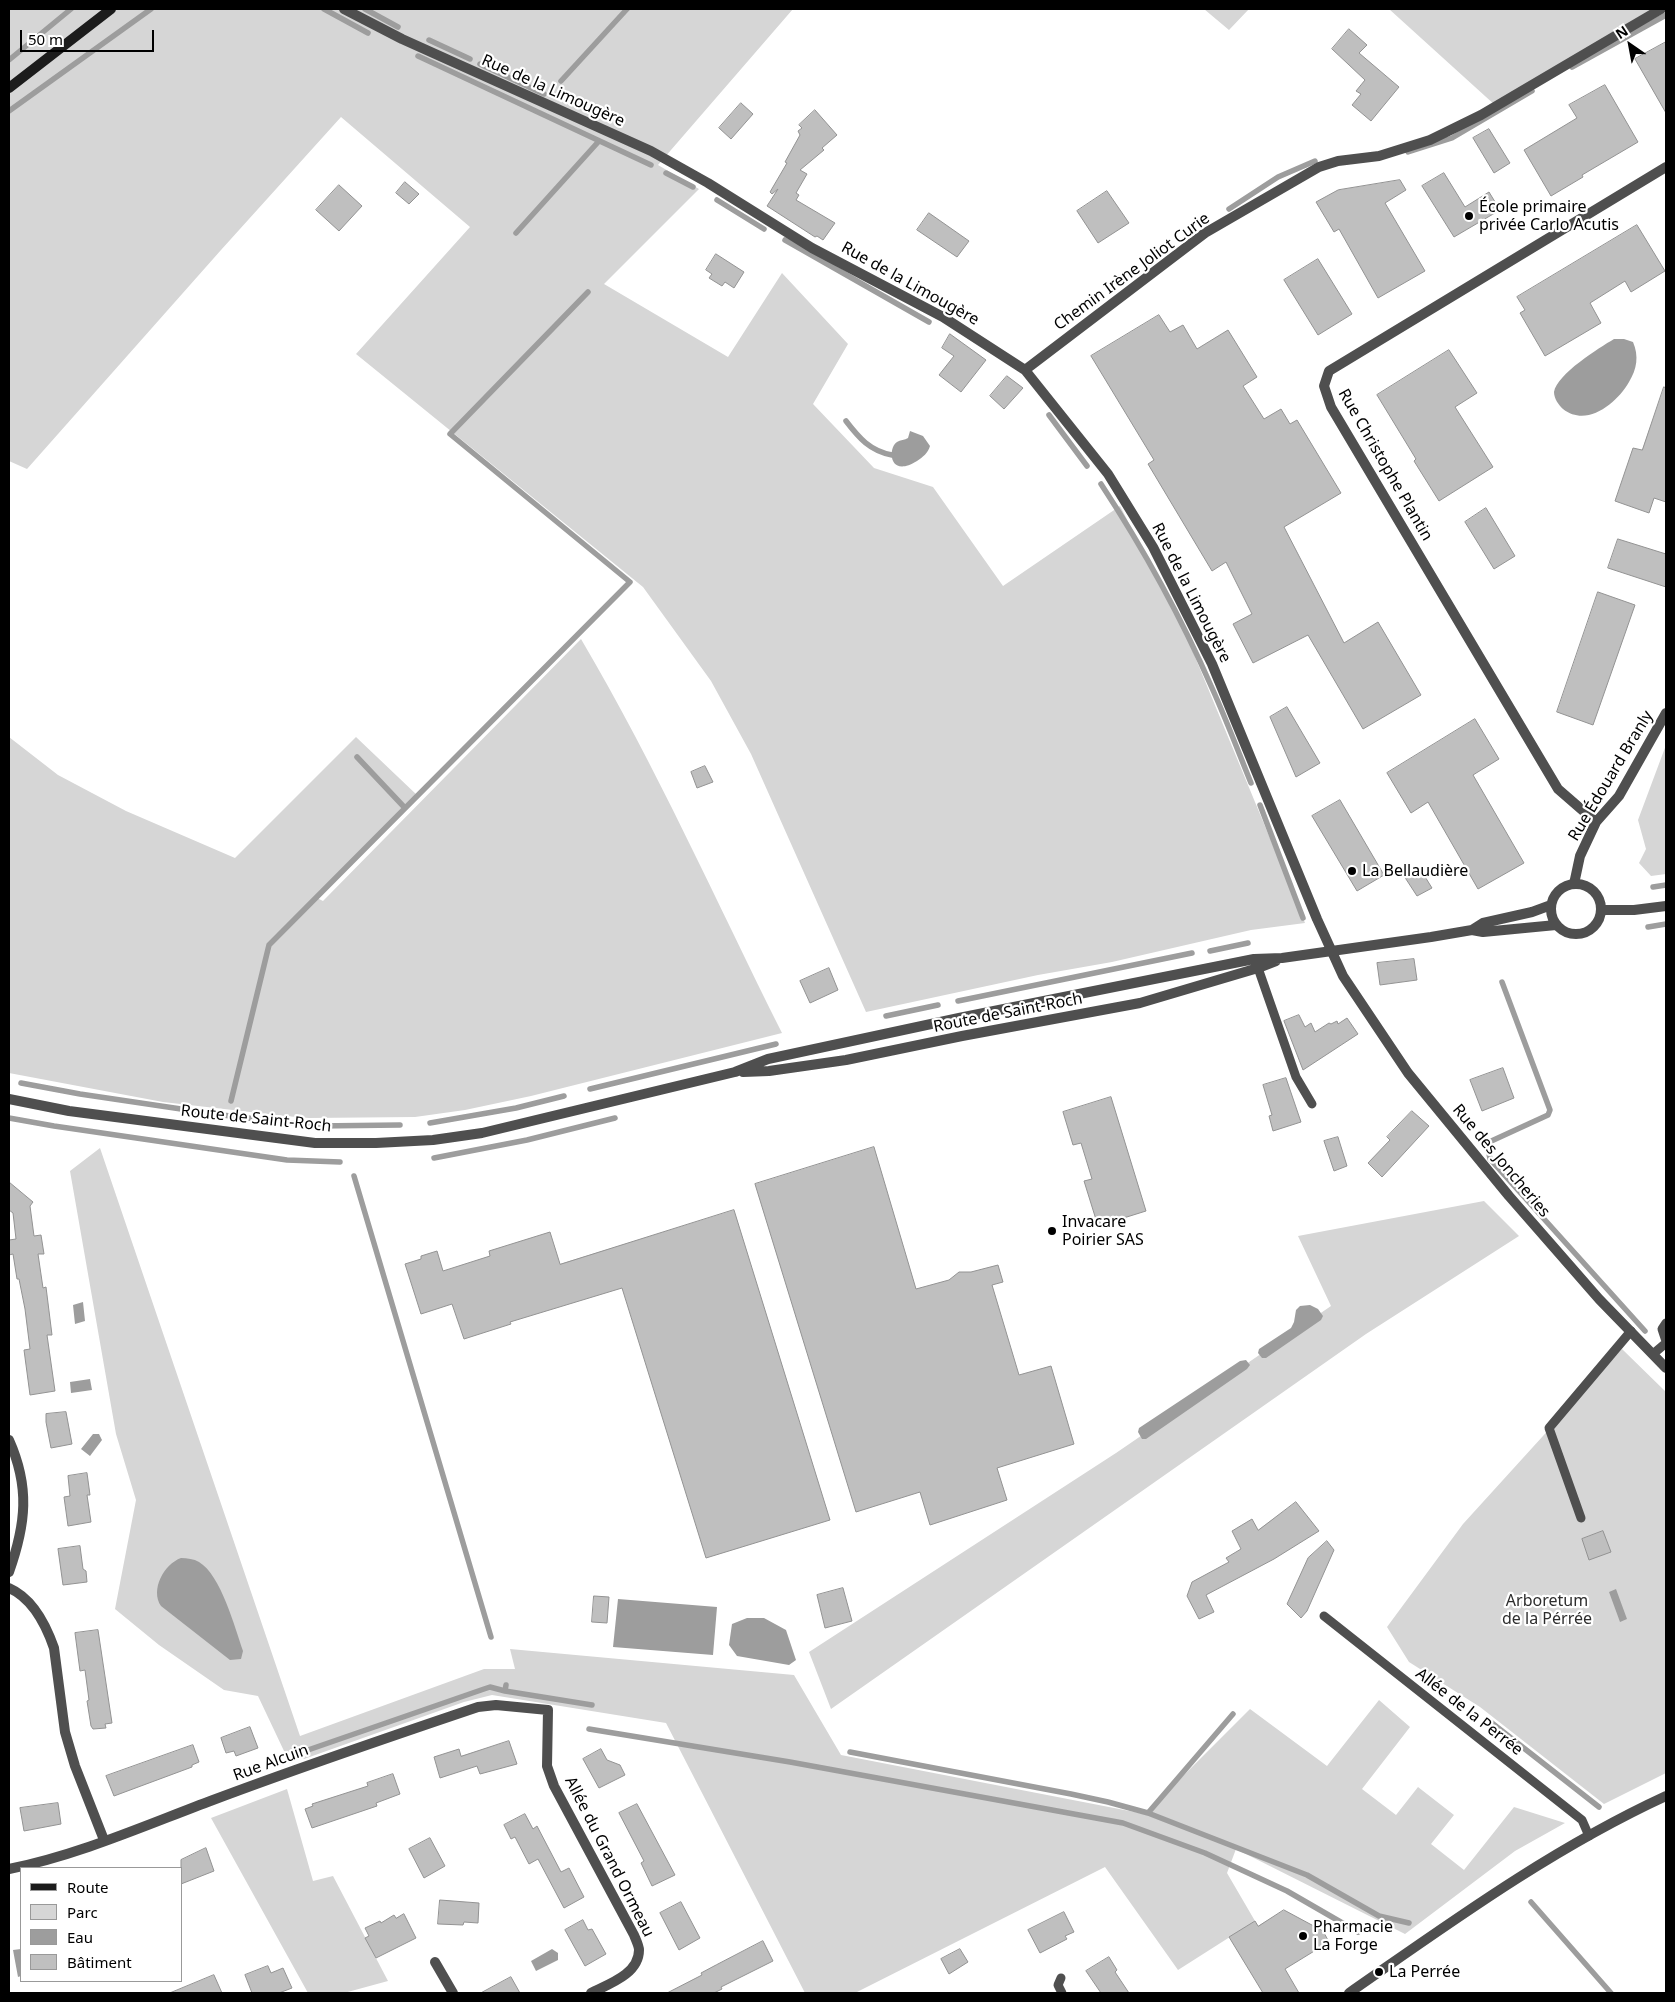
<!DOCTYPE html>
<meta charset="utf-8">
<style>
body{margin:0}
#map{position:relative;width:1675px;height:2002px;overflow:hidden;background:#fff;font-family:"Noto Sans",sans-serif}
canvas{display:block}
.frame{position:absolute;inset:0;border:10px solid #000;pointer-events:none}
.legend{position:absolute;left:20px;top:1867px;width:162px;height:115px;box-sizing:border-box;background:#fff;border:1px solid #999;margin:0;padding:6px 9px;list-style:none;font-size:15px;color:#000}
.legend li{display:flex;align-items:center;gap:10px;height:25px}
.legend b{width:25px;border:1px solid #999}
.north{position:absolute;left:1605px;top:20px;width:50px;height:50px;-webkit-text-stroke:4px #fff;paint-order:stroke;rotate:327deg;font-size:14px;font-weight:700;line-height:20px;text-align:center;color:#000}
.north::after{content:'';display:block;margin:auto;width:18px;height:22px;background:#000;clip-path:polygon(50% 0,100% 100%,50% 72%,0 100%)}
.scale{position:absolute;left:20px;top:30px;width:134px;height:22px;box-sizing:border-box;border:2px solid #000;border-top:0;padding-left:6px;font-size:15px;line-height:18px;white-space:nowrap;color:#000;-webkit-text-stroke:4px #fff;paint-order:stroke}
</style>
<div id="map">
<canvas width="1675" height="2002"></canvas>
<div class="frame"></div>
<ul class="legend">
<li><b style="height:6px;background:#1c1c1c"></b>Route</li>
<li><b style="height:14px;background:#d6d6d6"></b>Parc</li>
<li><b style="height:14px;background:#9d9d9d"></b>Eau</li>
<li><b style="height:14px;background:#bfbfbf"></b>Bâtiment</li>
</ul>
<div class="north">N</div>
<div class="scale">50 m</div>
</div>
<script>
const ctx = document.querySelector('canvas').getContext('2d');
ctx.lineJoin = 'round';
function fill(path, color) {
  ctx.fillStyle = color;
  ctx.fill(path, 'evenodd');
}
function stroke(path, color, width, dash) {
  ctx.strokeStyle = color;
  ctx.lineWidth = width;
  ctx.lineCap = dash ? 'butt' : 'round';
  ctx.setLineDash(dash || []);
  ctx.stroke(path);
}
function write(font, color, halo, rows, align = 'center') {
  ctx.font = font + ' "Noto Sans",sans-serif';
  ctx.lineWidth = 4.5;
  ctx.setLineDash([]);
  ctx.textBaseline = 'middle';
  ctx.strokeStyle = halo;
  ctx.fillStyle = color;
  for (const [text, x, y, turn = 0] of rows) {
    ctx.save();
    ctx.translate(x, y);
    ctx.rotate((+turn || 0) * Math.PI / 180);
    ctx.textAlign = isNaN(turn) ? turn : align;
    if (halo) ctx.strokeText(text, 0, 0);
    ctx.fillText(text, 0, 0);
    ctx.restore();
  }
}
fill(new Path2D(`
 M 9,9 L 793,9 L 658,165 L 699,189 L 604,284 L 728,357 L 782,273 L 848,344 L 813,404 L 874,468 L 933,487 L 1003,586 L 1120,506 L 1181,623 L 1305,923 L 1251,930 L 1112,962 L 1038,975 L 866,1012 L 751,754 L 711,681 L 643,587 L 356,354 L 470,227 L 341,117 L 221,250 L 27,469 L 9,461 Z
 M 1204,9 L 1249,9 L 1229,30 Z
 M 1389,9 L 1651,9 L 1496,106 Z
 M 581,639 C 656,766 716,901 782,1033 L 531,1096 L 465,1110 L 415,1117 L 309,1118 L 285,1116 L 163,1102 L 9,1073 L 9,737 L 58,775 L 126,811 L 235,858 L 356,737 L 418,796 L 317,898 L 323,901 Z
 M 1666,745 L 1666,874 L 1651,876 L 1639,863 L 1646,849 L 1638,820 Z
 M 100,1148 L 300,1736 L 484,1669 L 515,1669 L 510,1649 L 794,1675 L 841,1755 L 1145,1814 L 1250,1709 L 1327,1766 L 1379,1700 L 1410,1727 L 1362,1789 L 1396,1815 L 1418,1787 L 1454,1815 L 1431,1844 L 1464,1870 L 1514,1807 L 1565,1823 L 1515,1851 L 1405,1934 L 1236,1849 L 1227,1873 L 1255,1921 L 1178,1970 L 1105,1867 L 855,1993 L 805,1993 L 666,1723 L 492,1695 L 464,1702 L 304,1759 L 284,1751 L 258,1696 L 224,1690 L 159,1645 L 115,1609 L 136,1500 L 116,1434 L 70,1171 Z
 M 1484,1201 L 1519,1236 L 1366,1334 L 831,1709 L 809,1652 L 1116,1453 L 1331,1306 L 1298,1236 Z
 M 1622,1349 L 1666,1392 L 1666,1773 L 1604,1804 L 1480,1707 L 1409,1662 L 1387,1627 L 1463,1524 Z
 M 287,1789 L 313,1881 L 333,1876 L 388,1981 L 344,1993 L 308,1993 L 211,1818 Z`), '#d6d6d6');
fill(new Path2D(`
 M 1614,339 L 1624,339 L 1633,342 C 1639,356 1637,369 1629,382 C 1617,403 1587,428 1563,409 C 1559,405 1554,399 1554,392 C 1557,374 1599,348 1614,339 Z
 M 910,431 L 923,436 L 930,446 C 928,453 923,457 917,461 C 888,479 888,447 897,442 C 900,440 905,440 908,438 Z
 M 83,1302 L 85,1321 L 75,1324 L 73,1305 Z
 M 1310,1305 L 1318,1309 L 1323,1316 L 1321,1320 L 1266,1358 L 1262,1358 L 1258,1353 L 1259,1349 L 1291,1328 L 1294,1322 L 1296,1310 L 1300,1306 Z
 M 1246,1360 L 1250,1365 L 1247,1369 L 1146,1439 L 1142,1439 L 1138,1432 L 1139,1428 L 1240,1361 Z
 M 90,1379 L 92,1390 L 71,1393 L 70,1382 Z
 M 93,1434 L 99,1434 L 102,1440 L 90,1456 L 81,1449 Z
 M 181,1558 C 187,1558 194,1559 199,1562 C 221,1575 235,1628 243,1651 L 241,1659 L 230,1660 L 161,1606 C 150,1590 164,1564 181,1558 Z
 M 1616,1589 L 1627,1619 L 1620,1622 L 1609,1592 Z
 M 618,1599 L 717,1607 L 713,1655 L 613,1647 Z
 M 747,1618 L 764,1618 L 786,1630 L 796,1660 L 789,1665 L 737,1656 L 729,1645 L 732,1624 Z
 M 21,1949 L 21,1976 L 18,1977 L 13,1950 Z
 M 552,1949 L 558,1953 L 558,1960 L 536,1971 L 531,1961 Z`), '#9d9d9d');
stroke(new Path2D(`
 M 324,9 L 368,33
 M 365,9 L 398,27
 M 429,40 L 470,59
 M 418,56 L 651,165
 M 9,60 L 71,9
 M 480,64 L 544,94
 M 1572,67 L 1666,15
 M 561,81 L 627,9
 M 9,111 L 151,9
 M 1408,152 L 1452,138 L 1532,91
 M 666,173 L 693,187
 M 717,200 L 764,229
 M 1229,209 L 1278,177 L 1315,161
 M 516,233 L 599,141
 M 785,240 L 929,322
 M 1049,415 L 1087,466
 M 846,421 C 859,438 870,451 892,455
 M 1101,484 C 1143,548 1181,617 1212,688 C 1226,719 1238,751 1251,783
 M 357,757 L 405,808
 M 1260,805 L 1303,918
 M 1653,887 L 1666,885
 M 1648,927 L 1666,924
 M 1210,951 L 1248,943
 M 1502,982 L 1550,1110 L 1548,1115 L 1487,1143 L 1490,1159 L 1645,1331
 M 958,1001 L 1192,953
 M 886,1016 L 938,1005
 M 21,1083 L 80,1094 L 208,1113
 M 590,1089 L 776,1044
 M 231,1101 L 269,945 L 630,582 L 450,434 L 588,292
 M 222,1115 L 316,1126 L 400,1125
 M 9,1118 L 54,1126 L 287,1160 L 340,1162
 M 430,1123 L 516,1108 L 564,1096
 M 434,1158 L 527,1140 L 615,1118
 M 354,1176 L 491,1637
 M 506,1685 L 505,1691 L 592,1705
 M 1488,1720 L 1599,1807
 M 589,1729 L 790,1762 L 1123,1823 L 1205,1853 L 1287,1891 L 1358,1932
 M 308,1750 L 484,1689 L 490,1687 L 505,1691
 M 850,1752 L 1071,1794 L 1108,1802 L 1148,1813 L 1307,1875 L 1379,1916 L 1409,1923
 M 1148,1813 L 1233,1714
 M 1531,1902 L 1611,1993`), '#9d9d9d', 5.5);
const building = new Path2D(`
 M 1349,29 L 1367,45 L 1359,53 L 1399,87 L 1371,121 L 1352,105 L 1361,94 L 1356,91 L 1365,80 L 1332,49 Z
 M 1666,42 L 1666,113 L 1635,59 Z
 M 1605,85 L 1638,142 L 1582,175 L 1583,177 L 1551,196 L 1524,150 L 1577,118 L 1569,105 Z
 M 741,103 L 753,114 L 731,139 L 719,128 Z
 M 815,110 L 837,135 L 822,148 L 824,150 L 800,170 L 807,174 L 796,193 L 799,195 L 796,200 L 835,223 L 823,240 L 817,236 L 815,237 L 767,206 L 778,189 L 772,194 L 770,192 L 787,163 L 785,162 L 800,135 L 798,131 L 802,128 L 799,125 Z
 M 1489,129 L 1510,163 L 1494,173 L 1473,138 Z
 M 1444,173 L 1465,207 L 1489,192 L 1500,210 L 1454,237 L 1422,186 Z
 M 1400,180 L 1406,190 L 1385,203 L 1425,271 L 1378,298 L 1339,229 L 1334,232 L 1316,202 L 1338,190 Z
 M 405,182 L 419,194 L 409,204 L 396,193 Z
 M 339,185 L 362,206 L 339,231 L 316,210 Z
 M 1107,191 L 1129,223 L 1098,243 L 1077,211 Z
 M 929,213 L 969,241 L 957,257 L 917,230 Z
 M 1637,225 L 1665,271 L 1631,292 L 1625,281 L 1590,303 L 1601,323 L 1545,356 L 1520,313 L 1525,310 L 1517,297 Z
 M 716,254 L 744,272 L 734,288 L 725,282 L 722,286 L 709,278 L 712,274 L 706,270 Z
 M 1318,259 L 1352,314 L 1318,335 L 1284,280 Z
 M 1159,315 L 1170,332 L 1183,325 L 1197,349 L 1228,330 L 1257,377 L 1243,386 L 1264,419 L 1281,409 L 1290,424 L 1297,420 L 1341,493 L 1284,527 L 1344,643 L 1378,622 L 1421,695 L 1363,729 L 1308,635 L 1253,663 L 1233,624 L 1252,614 L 1226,562 L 1212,571 L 1148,464 L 1154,460 L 1091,356 Z
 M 950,334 L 986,360 L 961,392 L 939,375 L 954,356 L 942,348 Z
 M 1449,350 L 1477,393 L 1455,407 L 1493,467 L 1439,501 L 1414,461 L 1416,459 L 1377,395 Z
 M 1007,376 L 1023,388 L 1004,409 L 990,396 Z
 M 1664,387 L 1666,388 L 1666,502 L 1654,498 L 1649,513 L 1615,501 L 1633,448 L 1642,450 Z
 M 1486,508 L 1515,556 L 1494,569 L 1465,522 Z
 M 1618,539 L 1666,554 L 1666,587 L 1608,568 Z
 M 1598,592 L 1635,605 L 1593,725 L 1557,712 Z
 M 1287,707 L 1320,763 L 1296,777 L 1270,717 Z
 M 1475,719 L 1499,759 L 1473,775 L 1524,863 L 1478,889 L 1428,802 L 1411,813 L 1387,773 Z
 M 705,766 L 713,782 L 697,788 L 691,772 Z
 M 1340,800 L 1384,875 L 1357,891 L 1312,816 Z
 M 1419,867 L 1432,888 L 1417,896 L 1404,876 Z
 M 1414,959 L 1417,980 L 1380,985 L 1377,963 Z
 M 829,968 L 838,990 L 810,1003 L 800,981 Z
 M 1299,1015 L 1305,1027 L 1311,1023 L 1315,1032 L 1329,1023 L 1331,1024 L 1337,1021 L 1338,1024 L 1347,1018 L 1358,1034 L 1303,1070 L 1284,1021 Z
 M 1503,1068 L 1514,1098 L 1482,1111 L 1470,1080 Z
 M 1286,1078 L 1301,1122 L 1273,1131 L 1269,1116 L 1272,1115 L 1263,1085 Z
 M 1111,1097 L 1146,1211 L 1098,1226 L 1084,1181 L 1092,1179 L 1081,1143 L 1073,1145 L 1063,1112 Z
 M 1412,1111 L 1429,1126 L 1382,1177 L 1368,1163 L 1390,1140 L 1387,1137 Z
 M 1338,1137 L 1347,1166 L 1334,1171 L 1324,1141 Z
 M 874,1147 L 916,1289 L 949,1280 L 959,1272 L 971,1272 L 998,1265 L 1003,1282 L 992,1285 L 1019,1375 L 1051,1366 L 1074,1444 L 997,1468 L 1007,1500 L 930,1525 L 920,1492 L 856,1512 L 755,1184 Z
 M 9,1182 L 33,1202 L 30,1206 L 34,1236 L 41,1235 L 44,1254 L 38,1254 L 43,1288 L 46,1287 L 52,1335 L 47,1335 L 55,1391 L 30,1395 L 24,1350 L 30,1349 L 25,1309 L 19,1279 L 17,1279 L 13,1254 L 9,1255 L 9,1240 L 16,1239 L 13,1213 L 9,1210 Z
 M 734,1210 L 830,1520 L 706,1558 L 622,1288 L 510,1322 L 511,1324 L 464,1339 L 452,1304 L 421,1314 L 405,1264 L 421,1259 L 421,1256 L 437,1251 L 443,1271 L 490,1256 L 489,1251 L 550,1232 L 560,1264 Z
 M 66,1412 L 72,1444 L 51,1448 L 46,1422 L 46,1414 Z
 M 87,1473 L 90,1495 L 87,1495 L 91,1522 L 68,1526 L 64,1497 L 70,1496 L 68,1476 Z
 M 1296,1502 L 1319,1531 L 1274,1559 L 1206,1595 L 1214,1612 L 1199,1619 L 1187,1596 L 1192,1582 L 1229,1562 L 1226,1558 L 1241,1549 L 1232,1531 L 1252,1519 L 1258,1530 Z
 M 1603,1531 L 1611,1552 L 1589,1560 L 1582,1539 Z
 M 1327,1541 L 1334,1550 L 1307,1611 L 1301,1618 L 1287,1604 L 1308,1558 Z
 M 80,1546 L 83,1569 L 86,1571 L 87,1582 L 63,1585 L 58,1549 Z
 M 843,1588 L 852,1621 L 825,1628 L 817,1595 Z
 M 594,1596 L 609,1597 L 607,1623 L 592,1622 Z
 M 98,1630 L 112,1723 L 105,1724 L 106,1728 L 93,1729 L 91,1726 L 87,1701 L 89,1700 L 85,1670 L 80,1671 L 75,1633 Z
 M 250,1727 L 258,1748 L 236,1756 L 234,1751 L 226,1753 L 221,1738 Z
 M 509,1741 L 517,1764 L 480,1774 L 477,1766 L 440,1778 L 434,1757 L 459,1749 L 461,1756 Z
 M 193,1745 L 199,1762 L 192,1765 L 192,1767 L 114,1796 L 106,1776 Z
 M 601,1749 L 607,1760 L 620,1765 L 625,1775 L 599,1788 L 583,1759 Z
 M 393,1774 L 400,1794 L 376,1803 L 377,1806 L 312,1828 L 305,1809 L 313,1806 L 312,1804 L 368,1786 L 367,1783 Z
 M 58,1803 L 61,1824 L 24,1831 L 20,1808 Z
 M 637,1804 L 675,1875 L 652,1886 L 641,1863 L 644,1861 L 619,1813 Z
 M 525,1814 L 533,1829 L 537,1826 L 561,1872 L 569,1868 L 584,1897 L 564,1908 L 538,1859 L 529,1864 L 515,1837 L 511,1839 L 504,1825 Z
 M 430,1838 L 445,1866 L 424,1878 L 409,1849 Z
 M 206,1848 L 214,1871 L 181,1884 L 181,1860 Z
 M 440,1900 L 479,1903 L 478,1923 L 464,1922 L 463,1925 L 438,1924 Z
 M 681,1902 L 700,1938 L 679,1950 L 660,1913 Z
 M 1284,1910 L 1323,1931 L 1329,1942 L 1285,1969 L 1299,1993 L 1263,1993 L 1229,1937 L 1255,1921 L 1258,1926 Z
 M 1064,1912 L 1074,1932 L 1065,1936 L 1067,1939 L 1040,1953 L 1028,1930 Z
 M 404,1914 L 416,1938 L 376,1958 L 365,1938 L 369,1936 L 365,1928 L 380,1921 L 381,1923 L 394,1915 L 396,1918 Z
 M 583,1920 L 588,1930 L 592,1929 L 606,1954 L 585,1966 L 565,1930 Z
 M 763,1941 L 773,1961 L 721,1987 L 722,1989 L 714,1993 L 667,1993 L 702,1975 L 701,1973 L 716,1965 Z
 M 960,1949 L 968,1962 L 949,1974 L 941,1959 Z
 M 1109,1957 L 1117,1970 L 1115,1972 L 1129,1993 L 1101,1993 L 1086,1971 Z
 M 268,1966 L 271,1973 L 283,1968 L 292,1988 L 279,1993 L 252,1993 L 245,1975 Z
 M 214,1975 L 222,1993 L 170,1993 Z
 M 511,1977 L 520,1993 L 481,1993 Z`);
fill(building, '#bfbfbf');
stroke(building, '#939393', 1);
stroke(new Path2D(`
 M 1258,968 L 1296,1077 L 1312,1104
 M 1666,1323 L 1662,1329 L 1666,1341
 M 1653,1354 L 1666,1343
 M 1581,1518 L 1549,1428 L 1631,1331
 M 1324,1616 L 1582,1820 L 1589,1836
 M 1061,1978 L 1058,1985 L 1062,1993`), '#4f4f4f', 9);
stroke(new Path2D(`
 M 344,9 L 402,39 L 651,151 L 708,183 L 812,248 L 943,317 L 1025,370 L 1108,474 L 1153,547 L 1212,664 L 1317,919 L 1343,976 L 1408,1073 L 1509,1196 L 1599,1299 L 1666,1368
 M 1025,370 L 1205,233 L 1319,167 L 1338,161 L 1379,156 L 1430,140 L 1481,115 L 1661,9
 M 1596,822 L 1558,789 L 1331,407 L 1324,386 L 1329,371 L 1666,167
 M 1574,884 L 1580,856 L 1596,822 L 1619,796 L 1666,713
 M 9,1440 C 30,1487 26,1524 9,1572
 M 9,1588 C 32,1598 46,1625 54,1648 L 65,1732 L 75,1766 L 104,1840
 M 9,1869 C 79,1855 146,1825 213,1800 C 301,1767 389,1737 478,1707 L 496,1705 L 548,1710 L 547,1766 L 554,1786 L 634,1935 C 636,1940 639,1946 639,1950 C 639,1974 609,1984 591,1993
 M 435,1962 L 453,1993`), '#4f4f4f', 10);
stroke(new Path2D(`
 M1551 909a25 25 0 1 1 50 0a25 25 0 1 1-50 0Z
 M 1601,910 L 1634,910 L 1666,906
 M 1472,930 L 1483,932 L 1556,925
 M 743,1072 L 769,1071 L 846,1060 L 962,1036 L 1140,1003 L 1258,968 L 1276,961
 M 9,1099 L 69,1111 L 315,1143 L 376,1143 L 433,1140 L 482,1133 L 735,1072 L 768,1059 L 959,1018 L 1254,959 L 1282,958 L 1431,937 L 1472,930 L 1483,923 L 1532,912 L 1551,905
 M 1349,1993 C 1451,1922 1553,1848 1666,1796`), '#4f4f4f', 10);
stroke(new Path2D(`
 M 9,88 L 111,9`), '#1c1c1c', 10);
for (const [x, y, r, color] of [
 [1469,216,5,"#000"],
 [1352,871,5,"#000"],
 [1052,1231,5,"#000"],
 [1303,1936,5,"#000"],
 [1379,1972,5,"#000"]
]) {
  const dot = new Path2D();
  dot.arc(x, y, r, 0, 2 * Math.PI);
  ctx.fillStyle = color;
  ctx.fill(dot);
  stroke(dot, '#fff', 2);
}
write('16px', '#000', '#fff', [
 ["Rue de la Limougère",553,91,24],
 ["Chemin Irène Joliot Curie",1132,272,-36],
 ["Rue de la Limougère",910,284,29],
 ["Rue Christophe Plantin",1385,465,60],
 ["Rue de la Limougère",1191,593,63],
 ["Rue Édouard Branly",1611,776,-59],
 ["Route de Saint-Roch",1008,1013,-11],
 ["Route de Saint-Roch",256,1119,6],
 ["Rue des Joncheries",1501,1161,50],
 ["Allée de la Perrée",1469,1712,38],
 ["Rue Alcuin",271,1763,-20],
 ["Allée du Grand Ormeau",609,1857,63]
]);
write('16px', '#000', '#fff', [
 ["École primaire",1479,207],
 ["privée Carlo Acutis",1479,225],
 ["La Bellaudière",1362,871],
 ["Invacare",1062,1222],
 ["Poirier SAS",1062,1240],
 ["Pharmacie",1313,1927],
 ["La Forge",1313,1945],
 ["La Perrée",1389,1972]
], 'left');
write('16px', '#2d2d2d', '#fff', [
 ["Arboretum",1547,1601],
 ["de la Pérrée",1547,1619]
]);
</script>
